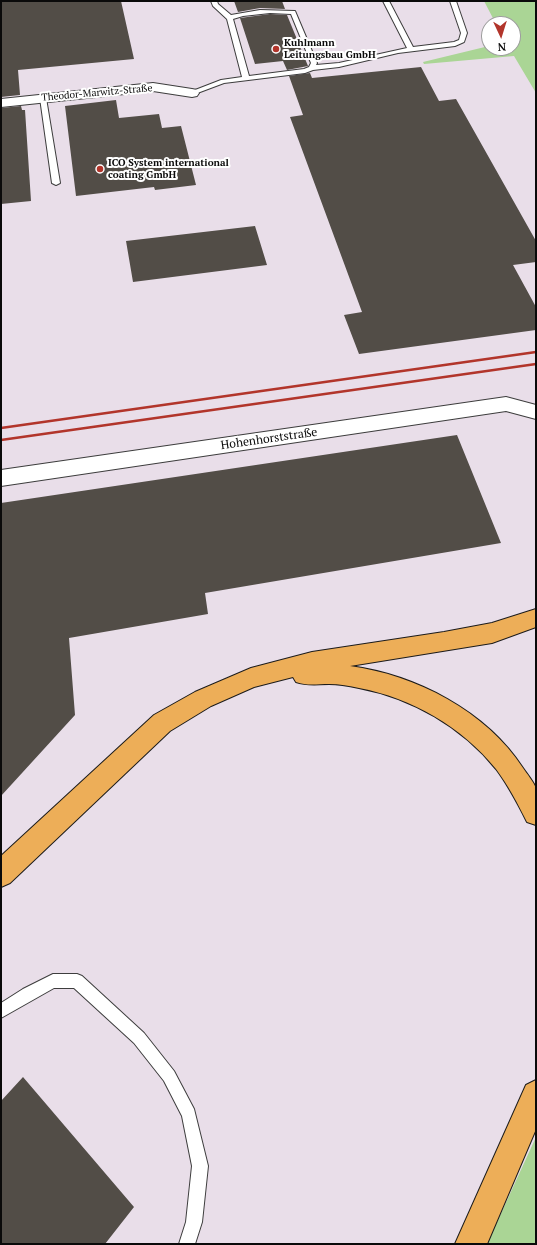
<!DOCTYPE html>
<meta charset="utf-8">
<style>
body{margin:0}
#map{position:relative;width:537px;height:1245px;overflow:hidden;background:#fefce9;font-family:"PT Serif",serif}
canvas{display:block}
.frame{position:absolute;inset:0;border:2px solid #0a0a0a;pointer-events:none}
.north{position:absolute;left:481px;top:16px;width:40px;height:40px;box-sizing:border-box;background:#fff;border:1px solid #9d9d9d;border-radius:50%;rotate:176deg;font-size:11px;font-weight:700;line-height:16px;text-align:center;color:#0a0a0a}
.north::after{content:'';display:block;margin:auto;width:14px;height:18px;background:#b2352b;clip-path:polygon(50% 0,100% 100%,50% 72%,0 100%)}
</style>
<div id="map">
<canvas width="537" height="1245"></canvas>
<div class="frame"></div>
<div class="north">N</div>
</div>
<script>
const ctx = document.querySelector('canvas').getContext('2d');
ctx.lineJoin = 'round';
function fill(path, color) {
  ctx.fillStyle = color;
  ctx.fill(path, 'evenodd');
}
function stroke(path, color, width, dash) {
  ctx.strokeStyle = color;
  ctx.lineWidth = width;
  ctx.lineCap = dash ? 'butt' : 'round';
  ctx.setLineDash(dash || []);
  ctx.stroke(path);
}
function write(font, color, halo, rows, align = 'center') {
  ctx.font = font + ' "PT Serif",serif';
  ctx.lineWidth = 4;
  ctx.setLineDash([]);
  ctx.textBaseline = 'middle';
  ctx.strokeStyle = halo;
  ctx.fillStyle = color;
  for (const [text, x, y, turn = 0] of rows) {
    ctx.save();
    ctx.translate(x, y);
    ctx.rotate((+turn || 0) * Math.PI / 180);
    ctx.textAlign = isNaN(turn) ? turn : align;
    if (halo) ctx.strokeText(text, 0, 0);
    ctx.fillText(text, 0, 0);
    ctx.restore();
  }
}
fill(new Path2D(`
 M 1,1 L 536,1 L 536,1244 L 1,1244 ZM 489,24 L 513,24 L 513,48 L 489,48 Z`), '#e9dee9');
fill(new Path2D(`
 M 484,1 L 536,1 L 536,93 L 514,56 L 424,64 L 423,62 L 489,46 L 489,48 L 513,48 L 513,24 L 496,24 Z
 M 536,1137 L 536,1244 L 487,1244 Z`), '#aad595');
fill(new Path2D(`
 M 1,1 L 121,1 L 134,59 L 18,70 L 20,95 L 1,97 Z
 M 234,1 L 282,1 L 285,9 L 260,8 L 238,12 Z
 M 270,14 L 287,15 L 308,66 L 287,70 L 283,61 L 255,64 L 240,18 Z
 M 421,67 L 439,101 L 456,99 L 536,241 L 536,262 L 513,265 L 536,307 L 536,330 L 359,354 L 344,315 L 362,312 L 290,117 L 303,115 L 289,76 L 310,73 L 312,78 Z
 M 116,100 L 119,118 L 159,114 L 162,128 L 181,126 L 196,185 L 155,190 L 154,187 L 76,196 L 65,106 Z
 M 21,106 L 22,110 L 25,110 L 31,201 L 1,204 L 1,108 Z
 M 255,226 L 267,265 L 133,282 L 126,241 Z
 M 457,435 L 501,543 L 205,593 L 208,614 L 69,638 L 75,715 L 1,796 L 1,503 Z
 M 23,1077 L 134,1207 L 105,1244 L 1,1244 L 1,1101 Z`), '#524d47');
const lane = new Path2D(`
 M 211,1 L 217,1 L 218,4 L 231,15 L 260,10 L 295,11 L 317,63 L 316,65 L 339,63 L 407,48 L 383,1 L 389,1 L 413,47 L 454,42 L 459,40 L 461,33 L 450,1 L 456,1 L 467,33 L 464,42 L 455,46 L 398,53 L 339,67 L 313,70 L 305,73 L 224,83 L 192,95 L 190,94 L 190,92 L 221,80 L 242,77 L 227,19 L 213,6 ZM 270,13 L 291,14 L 311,63 L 309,67 L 304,69 L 249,76 L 233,19 L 243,16 Z
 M 43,96 L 46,98 L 60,183 L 56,185 L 52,183 L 40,98 Z
 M 53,974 L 77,974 L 82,976 L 144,1033 L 174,1071 L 194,1109 L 208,1166 L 202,1222 L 195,1244 L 179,1244 L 186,1222 L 192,1166 L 182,1116 L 164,1081 L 134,1043 L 74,988 L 54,988 L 1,1018 L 1,1003 L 23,989 Z`);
const street = new Path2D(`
 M 153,83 L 192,89 L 197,90 L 199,93 L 197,96 L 192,97 L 153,91 L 1,107 L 1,99 Z
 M 506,397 L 536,405 L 536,419 L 506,411 L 1,486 L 1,470 Z`);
const highway = new Path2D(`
 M 536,609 L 536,627 L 492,643 L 350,666 C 416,675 486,711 523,768 C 527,774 533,781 536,788 C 537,797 536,816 536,825 L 527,822 C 518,804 508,785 496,769 C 462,727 412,698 359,688 C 350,686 339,684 329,684 C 317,684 307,686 296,682 L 293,677 L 254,687 L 211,706 L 170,731 L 10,883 L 1,887 L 1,856 L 154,715 L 195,692 L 251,668 L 312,652 L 444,632 L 492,623 Z
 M 536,1080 L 536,1129 L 487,1244 L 455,1244 L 526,1085 Z`);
stroke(lane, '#3d3d3d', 2);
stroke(street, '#3d3d3d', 2);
stroke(highway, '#1b1b1b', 2);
fill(lane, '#fff');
fill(street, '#fff');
fill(highway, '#edae58');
stroke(new Path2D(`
 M 1,428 L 536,352
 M 1,440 L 536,364`), '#b2352b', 2.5);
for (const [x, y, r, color] of [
 [276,49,4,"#b2352b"],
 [100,169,4,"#b2352b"]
]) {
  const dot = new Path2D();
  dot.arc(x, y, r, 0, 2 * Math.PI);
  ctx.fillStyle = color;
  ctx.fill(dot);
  stroke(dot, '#fff', 1.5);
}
write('bold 10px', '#0a0a0a', '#fff', [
 ["Kuhlmann",284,43],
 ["Leitungsbau GmbH",284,55],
 ["ICO System international",108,163],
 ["coating GmbH",108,175]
], 'left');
write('10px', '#0a0a0a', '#fff', [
 ["Theodor-Marwitz-Straße",97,93,-5]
]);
write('12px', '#0a0a0a', '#fff', [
 ["Hohenhorststraße",269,439,-8]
]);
</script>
